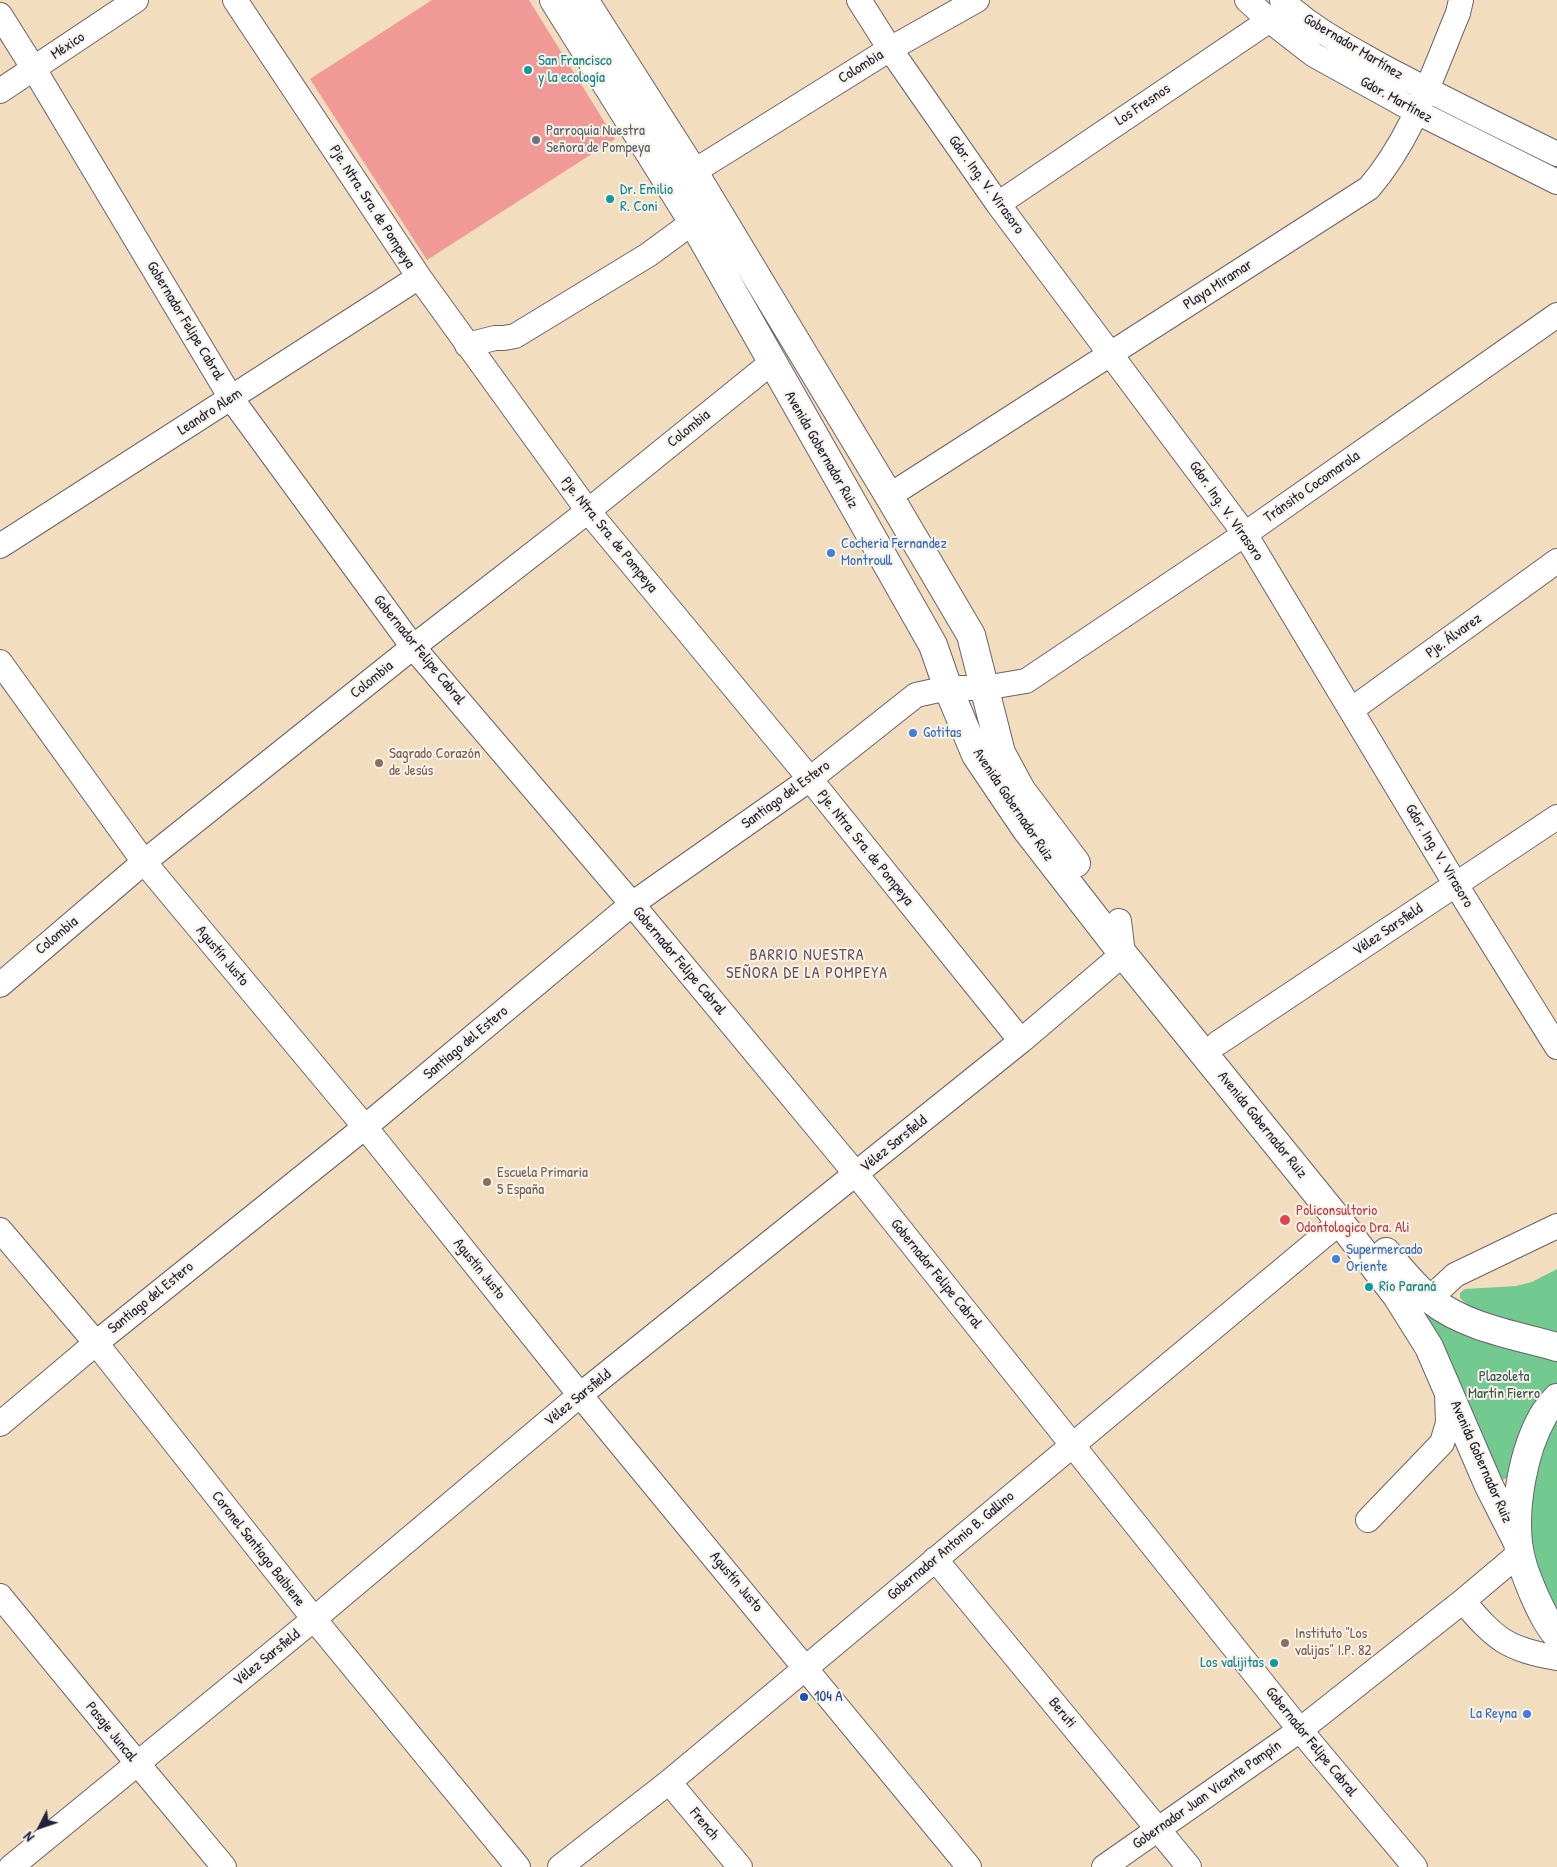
<!DOCTYPE html>
<meta charset="utf-8">
<style>
body{margin:0}
#map{position:relative;width:1557px;height:1867px;overflow:hidden;background:#f3ddbf;font-family:"Patrick Hand",sans-serif}
canvas{display:block}
.north{position:absolute;left:15px;top:1802px;width:50px;height:50px;-webkit-text-stroke:4px #f7f3e8;paint-order:stroke;rotate:229deg;font-size:14px;font-weight:700;line-height:20px;text-align:center;color:#22223b}
.north::after{content:'';display:block;margin:auto;width:18px;height:22px;background:#22223b;clip-path:polygon(50% 0,100% 100%,50% 72%,0 100%)}
</style>
<div id="map">
<canvas width="1557" height="1867"></canvas>
<div class="north">N</div>
</div>
<script>
const ctx = document.querySelector('canvas').getContext('2d');
ctx.lineJoin = 'round';
function fill(path, color) {
  ctx.fillStyle = color;
  ctx.fill(path, 'evenodd');
}
function stroke(path, color, width, dash) {
  ctx.strokeStyle = color;
  ctx.lineWidth = width;
  ctx.lineCap = dash ? 'butt' : 'round';
  ctx.setLineDash(dash || []);
  ctx.stroke(path);
}
function write(font, color, halo, rows, align = 'center') {
  ctx.font = font + ' "Patrick Hand",sans-serif';
  ctx.lineWidth = 4;
  ctx.setLineDash([]);
  ctx.textBaseline = 'middle';
  ctx.strokeStyle = halo;
  ctx.fillStyle = color;
  for (const [text, x, y, turn = 0] of rows) {
    ctx.save();
    ctx.translate(x, y);
    ctx.rotate((+turn || 0) * Math.PI / 180);
    ctx.textAlign = isNaN(turn) ? turn : align;
    if (halo) ctx.strokeText(text, 0, 0);
    ctx.fillText(text, 0, 0);
    ctx.restore();
  }
}
fill(new Path2D(`
 M 1557,1269 L 1557,1336 L 1473,1310 L 1460,1298 L 1460,1293 L 1465,1289 L 1516,1286 L 1532,1282 Z
 M 1424,1308 L 1557,1357 L 1557,1388 L 1509,1477 L 1502,1480 L 1496,1477 L 1420,1312 Z
 M 1557,1414 L 1557,1617 L 1532,1560 L 1528,1489 L 1550,1422 Z`), '#72ca90');
fill(new Path2D(`
 M 432,0 L 529,0 L 615,139 L 427,260 L 310,79 Z`), '#f09996');
const minor = new Path2D(`
 M 235,0 L 419,277 L 588,511 L 810,779 L 1021,1041
 M 859,0 L 890,49 L 998,204 L 1245,534 L 1456,885 L 1557,1047
 M 1247,0 L 1269,20 L 1314,55 L 1417,112 L 1557,182
 M 1282,0 C 1311,28 1345,45 1380,65 C 1438,96 1498,125 1557,154
 M 0,15 L 34,69 L 231,398 L 413,647 L 632,904 L 856,1174 L 1300,1730 L 1415,1867
 M 0,91 L 136,0
 M 677,182 L 890,49 L 977,0
 M 998,204 L 1289,7
 M 467,345 L 495,338 L 504,338 L 515,336 L 648,255 L 693,222
 M 889,496 L 1369,188 C 1412,138 1433,73 1458,13 L 1461,0
 M 0,546 L 419,277
 M 0,662 L 144,862 L 365,1127 L 580,1395 L 969,1867
 M 1351,710 L 1557,561
 M 0,985 L 144,862 L 413,647 L 588,511 L 771,363
 M 1218,1043 L 1557,817
 M 0,1230 L 96,1343 L 314,1619 L 518,1867
 M 1432,1301 L 1440,1289 L 1455,1275 L 1557,1226
 M 0,1424 L 96,1343 L 365,1127 L 632,904 L 810,779 L 916,695 L 948,688 L 984,688 L 1026,681 L 1245,534 L 1557,315
 M 1368,1520 L 1442,1443 L 1448,1423 L 1447,1392
 M 935,1559 L 1189,1867
 M 0,1596 L 138,1764 L 224,1867
 M 1463,1601 C 1496,1640 1507,1649 1557,1658
 M 669,1782 L 740,1867
 M 11,1867 L 314,1619 L 580,1395 L 1021,1041 L 1123,954 L 1119,921
 M 560,1867 L 669,1782 L 1340,1222
 M 1104,1867 L 1300,1730 L 1463,1601 L 1520,1553`);
const major = new Path2D(`
 M 554,0 L 693,222 L 933,645 L 948,688 L 976,755 L 1026,829 L 1123,954 L 1340,1222 L 1397,1296 L 1429,1347 L 1489,1486 L 1518,1543
 M 584,0 L 693,171 L 889,496 L 971,635 L 1001,753 L 1021,790 L 1076,863
 M 1386,1252 C 1400,1269 1414,1287 1431,1300 C 1467,1328 1515,1335 1557,1347
 M 1557,1398 C 1552,1404 1546,1410 1543,1416 C 1523,1451 1514,1505 1518,1543 C 1520,1562 1527,1578 1534,1595 C 1540,1608 1547,1624 1557,1635`);
stroke(minor, '#6b6369', 26);
stroke(major, '#6b6369', 30);
stroke(minor, '#fff', 24);
stroke(major, '#fff', 28);
for (const [x, y, r, color] of [
 [528,70,5,"#0f9aa8"],
 [536,140,5,"#6b7280"],
 [610,199,5,"#0f9aa8"],
 [831,553,5,"#3f7fe0"],
 [913,733,5,"#3f7fe0"],
 [379,763,5,"#8d6e63"],
 [487,1182,5,"#8d6e63"],
 [1285,1220,6,"#e0444e"],
 [1336,1259,5,"#3f7fe0"],
 [1369,1287,5,"#0f9aa8"],
 [1285,1643,5,"#8d6e63"],
 [1274,1663,5,"#0f9aa8"],
 [804,1697,5,"#1a4fb4"],
 [1527,1714,5,"#3f7fe0"]
]) {
  const dot = new Path2D();
  dot.arc(x, y, r, 0, 2 * Math.PI);
  ctx.fillStyle = color;
  ctx.fill(dot);
  stroke(dot, '#f7f3e8', 2);
}
write('15px', '#22223b', '#f7f3e8', [
 ["México",68,46,-34],
 ["Gobernador Martínez",1353,47,31],
 ["Colombia",861,67,-32],
 ["Gdor. Martínez",1396,100,29],
 ["Los Fresnos",1143,105,-34],
 ["Gdor. Ing. V. Virasoro",986,185,54],
 ["Pje. Ntra. Sra. de Pompeya",372,207,57],
 ["Playa Miramar",1218,285,-33],
 ["Gobernador Felipe Cabral",185,321,59],
 ["Leandro Alem",210,412,-33],
 ["Colombia",689,429,-39],
 ["Avenida Gobernador Ruiz",821,450,60],
 ["Tránsito Cocomarola",1312,487,-35],
 ["Gdor. Ing. V. Virasoro",1226,511,55],
 ["Pje. Ntra. Sra. de Pompeya",609,535,51],
 ["Pje. Álvarez",1454,636,-36],
 ["Gobernador Felipe Cabral",419,650,51],
 ["Colombia",372,680,-39],
 ["Santiago del Estero",786,795,-36],
 ["Avenida Gobernador Ruiz",1013,805,56],
 ["Pje. Ntra. Sra. de Pompeya",865,848,51],
 ["Gdor. Ing. V. Virasoro",1439,856,59],
 ["Vélez Sarsfield",1388,930,-34],
 ["Colombia",57,936,-40],
 ["Agustín Justo",222,956,50],
 ["Gobernador Felipe Cabral",679,961,50],
 ["Santiago del Estero",466,1043,-40],
 ["Avenida Gobernador Ruiz",1262,1125,51],
 ["Vélez Sarsfield",894,1144,-39],
 ["Agustín Justo",479,1269,51],
 ["Gobernador Felipe Cabral",936,1274,51],
 ["Santiago del Estero",151,1298,-39],
 ["Vélez Sarsfield",578,1398,-39],
 ["Avenida Gobernador Ruiz",1481,1462,66],
 ["Gobernador Antonio B. Gallino",951,1546,-40],
 ["Coronel Santiago Baibiene",258,1549,52],
 ["Agustín Justo",736,1582,50],
 ["Vélez Sarsfield",267,1658,-39],
 ["Beruti",1062,1713,51],
 ["Pasaje Juncal",111,1732,51],
 ["Gobernador Felipe Cabral",1311,1742,51],
 ["Gobernador Juan Vicente Pampín",1207,1795,-35],
 ["French",704,1824,50]
]);
write('15px', '#0d838f', '#f7f3e8', [
 ["San Francisco",538,61],
 ["y la ecología",538,78],
 ["Dr. Emilio",620,190],
 ["R. Coni",620,207],
 ["Río Paraná",1379,1287],
 ["Los valijitas",1264,1663,"right"]
], 'left');
write('15px', '#5b616d', '#f7f3e8', [
 ["Parroquia Nuestra",546,131],
 ["Señora de Pompeya",546,148]
], 'left');
write('15px', '#366cbe', '#f7f3e8', [
 ["Cocheria Fernandez",841,544],
 ["Montroull",841,561],
 ["Gotitas",923,733],
 ["Supermercado",1346,1250],
 ["Oriente",1346,1267],
 ["La Reyna",1517,1714,"right"]
], 'left');
write('15px', '#785e54', '#f7f3e8', [
 ["Sagrado Corazón",389,754],
 ["de Jesús",389,771],
 ["Escuela Primaria",497,1173],
 ["5 España",497,1190],
 ["Instituto \"Los",1295,1634],
 ["valijas\" I.P. 82",1295,1651]
], 'left');
write('15px', '#be3a42', '#f7f3e8', [
 ["Policonsultorio",1296,1211],
 ["Odontologico Dra. Ali",1296,1228]
], 'left');
write('15px', '#3a5454', '#f7f3e8', [
 ["Plazoleta",1504,1377],
 ["Martín Fierro",1504,1394]
]);
write('15px', '#164399', '#f7f3e8', [
 ["104 A",814,1697]
], 'left');
ctx.letterSpacing = '1px';
write('16px', '#6a4c5b', '#f7f3e8', [
 ["BARRIO NUESTRA",807,956],
 ["SEÑORA DE LA POMPEYA",807,974]
]);
ctx.letterSpacing = '0px';
</script>
